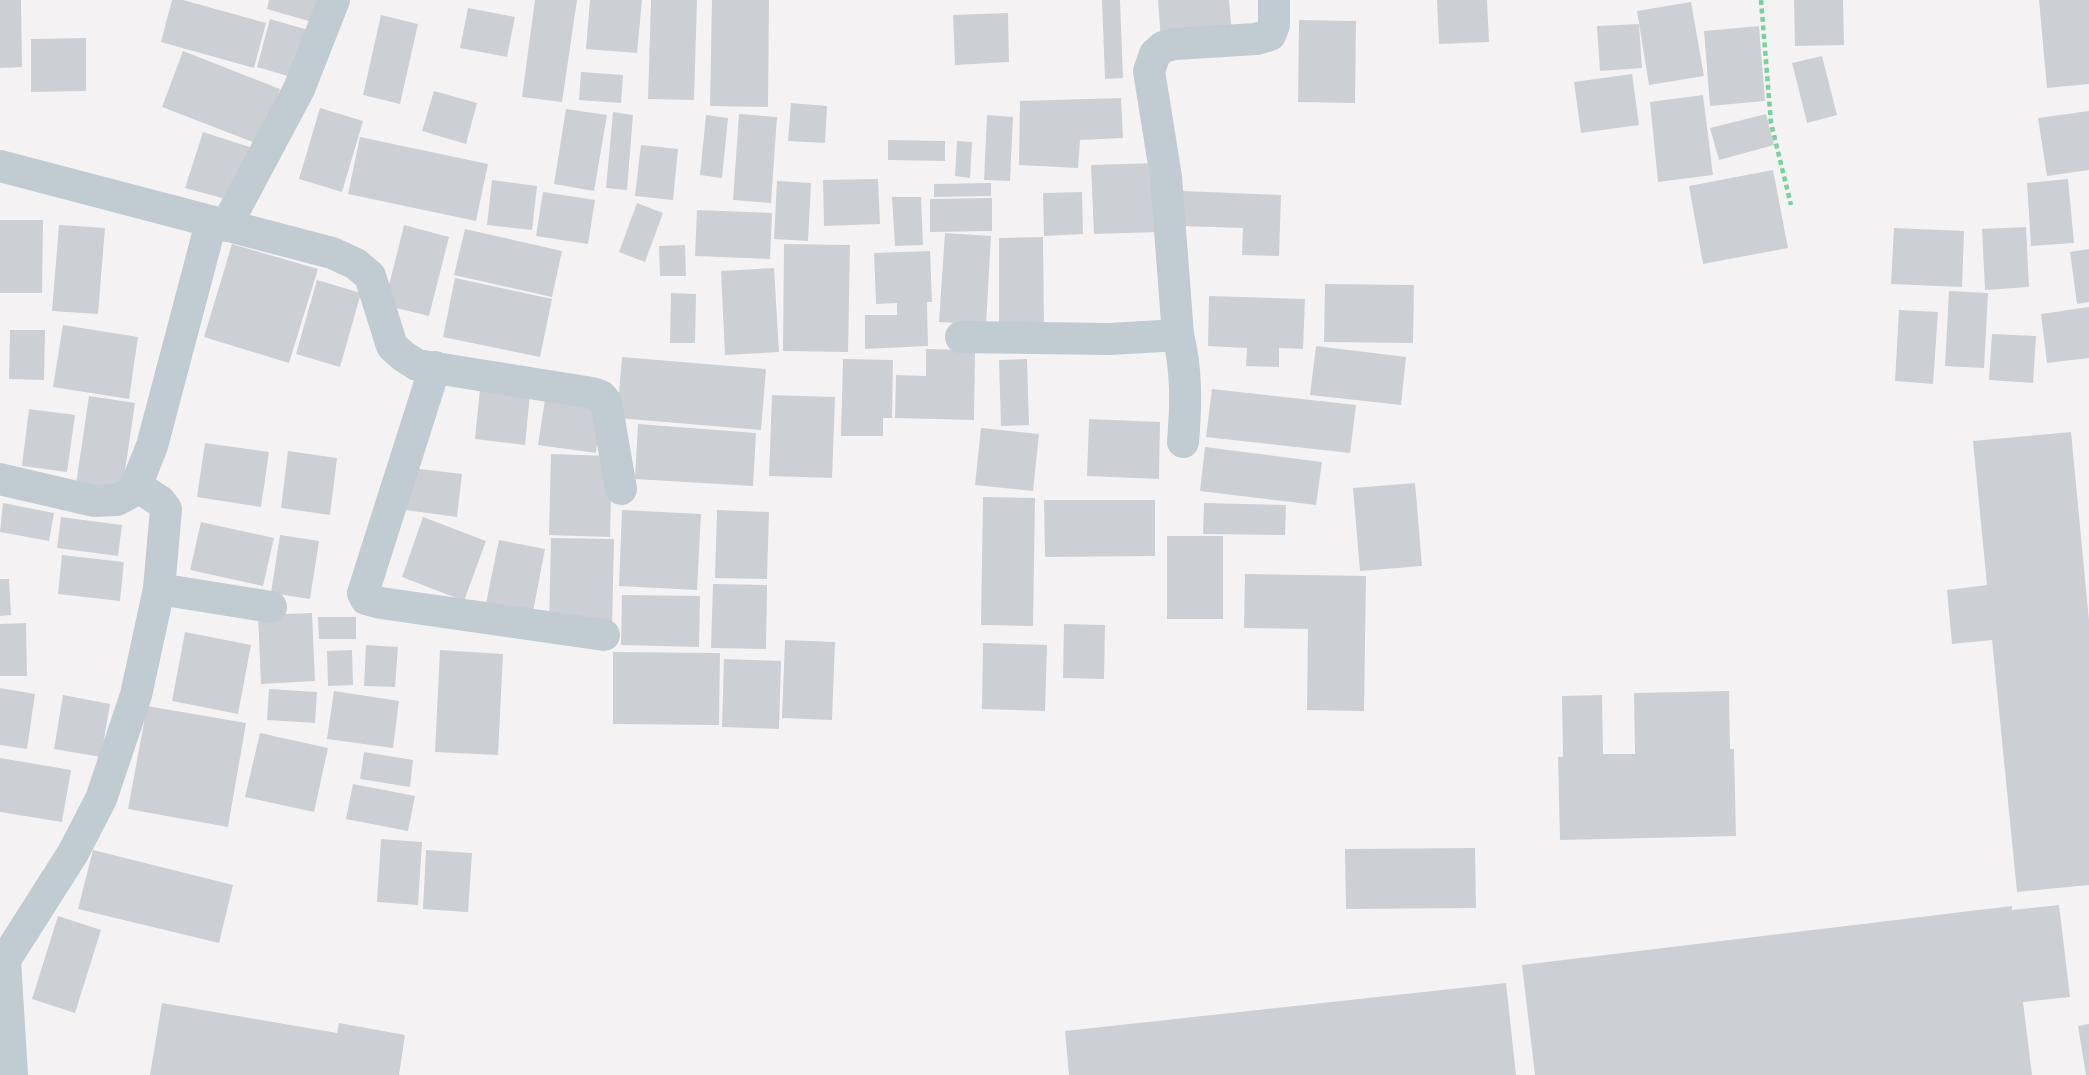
<!DOCTYPE html>
<style>
body{margin:0}
canvas{display:block;background:#f5f2f3}
</style>
<canvas width="2089" height="1075"></canvas>
<script>
const ctx = document.querySelector('canvas').getContext('2d');
ctx.lineJoin = 'round';
function fill(path, color) {
  ctx.fillStyle = color;
  ctx.fill(path, 'evenodd');
}
function stroke(path, color, width, dash) {
  ctx.strokeStyle = color;
  ctx.lineWidth = width;
  ctx.lineCap = dash ? 'butt' : 'round';
  ctx.setLineDash(dash || []);
  ctx.stroke(path);
}
fill(new Path2D(`
 M 0,0 L 21,0 L 22,67 L 0,68 Z
 M 172,0 L 183,0 L 266,23 L 254,68 L 161,42 Z
 M 269,0 L 319,0 L 312,22 L 267,9 Z
 M 535,0 L 577,0 L 562,102 L 522,97 Z
 M 590,0 L 642,0 L 637,53 L 586,49 Z
 M 651,0 L 697,0 L 694,100 L 648,99 Z
 M 712,0 L 769,0 L 768,107 L 710,106 Z
 M 1102,0 L 1120,0 L 1123,78 L 1105,79 Z
 M 1158,0 L 1229,0 L 1232,36 L 1161,41 Z
 M 1437,0 L 1487,0 L 1489,42 L 1439,44 Z
 M 1794,0 L 1843,0 L 1844,45 L 1795,46 Z
 M 2039,0 L 2089,0 L 2089,84 L 2047,88 Z
 M 1691,2 L 1704,76 L 1649,85 L 1637,11 Z
 M 468,8 L 515,17 L 507,57 L 460,48 Z
 M 1008,13 L 1009,62 L 955,65 L 953,15 Z
 M 381,15 L 418,24 L 400,104 L 363,95 Z
 M 270,19 L 312,31 L 298,79 L 257,67 Z
 M 1299,20 L 1356,21 L 1355,103 L 1298,102 Z
 M 1639,24 L 1642,68 L 1600,71 L 1597,26 Z
 M 1759,26 L 1765,101 L 1710,106 L 1704,31 Z
 M 86,38 L 86,91 L 31,92 L 31,39 Z
 M 183,51 L 280,89 L 258,144 L 162,107 Z
 M 1822,56 L 1837,115 L 1807,123 L 1792,63 Z
 M 581,72 L 623,75 L 621,103 L 579,100 Z
 M 1632,74 L 1639,125 L 1581,133 L 1574,82 Z
 M 434,91 L 477,103 L 466,144 L 422,131 Z
 M 1703,95 L 1713,175 L 1658,182 L 1650,102 Z
 M 1121,98 L 1123,138 L 1080,140 L 1078,168 L 1019,165 L 1020,101 Z
 M 791,103 L 827,106 L 825,143 L 788,141 Z
 M 320,108 L 363,121 L 342,192 L 299,179 Z
 M 566,109 L 607,115 L 594,191 L 554,184 Z
 M 2089,111 L 2089,170 L 2047,176 L 2038,118 Z
 M 613,112 L 633,115 L 627,190 L 606,188 Z
 M 739,114 L 777,117 L 771,203 L 733,200 Z
 M 1766,114 L 1774,145 L 1719,160 L 1710,128 Z
 M 706,115 L 728,118 L 722,178 L 700,175 Z
 M 987,115 L 1013,117 L 1010,181 L 984,180 Z
 M 203,132 L 256,149 L 233,201 L 185,188 Z
 M 360,137 L 488,164 L 476,221 L 348,194 Z
 M 888,140 L 945,141 L 945,161 L 888,160 Z
 M 957,141 L 972,142 L 970,178 L 955,176 Z
 M 641,145 L 678,149 L 673,200 L 635,196 Z
 M 1157,163 L 1159,232 L 1094,234 L 1091,165 Z
 M 1773,170 L 1788,248 L 1703,264 L 1689,186 Z
 M 878,179 L 880,224 L 824,226 L 823,180 Z
 M 2068,179 L 2074,243 L 2031,246 L 2027,183 Z
 M 492,180 L 537,186 L 532,230 L 487,225 Z
 M 777,181 L 811,183 L 808,241 L 774,239 Z
 M 991,183 L 991,196 L 934,197 L 934,184 Z
 M 1183,191 L 1281,195 L 1279,256 L 1242,255 L 1243,228 L 1182,226 Z
 M 543,192 L 595,200 L 588,244 L 536,236 Z
 M 1082,192 L 1083,234 L 1044,236 L 1043,193 Z
 M 892,197 L 921,197 L 923,245 L 895,246 Z
 M 992,198 L 992,231 L 930,232 L 930,199 Z
 M 637,203 L 663,213 L 645,262 L 619,252 Z
 M 697,210 L 772,213 L 770,259 L 695,256 Z
 M 0,220 L 43,220 L 42,293 L 0,293 Z
 M 59,225 L 105,228 L 98,314 L 52,311 Z
 M 404,225 L 449,237 L 429,316 L 384,305 Z
 M 2026,227 L 2029,287 L 1985,290 L 1982,229 Z
 M 1894,228 L 1964,231 L 1962,287 L 1891,284 Z
 M 465,229 L 562,251 L 552,297 L 454,275 Z
 M 945,233 L 991,236 L 986,325 L 939,322 Z
 M 1043,237 L 1044,328 L 999,329 L 999,238 Z
 M 232,244 L 318,269 L 289,363 L 204,337 Z
 M 784,244 L 850,245 L 848,352 L 783,351 Z
 M 685,245 L 686,276 L 660,276 L 659,246 Z
 M 2089,249 L 2089,302 L 2077,304 L 2070,252 Z
 M 930,251 L 932,302 L 927,302 L 928,346 L 865,349 L 865,315 L 897,315 L 897,303 L 876,304 L 874,253 Z
 M 774,268 L 779,352 L 725,355 L 721,271 Z
 M 455,278 L 552,299 L 540,357 L 443,337 Z
 M 317,280 L 361,293 L 340,367 L 296,354 Z
 M 1325,284 L 1414,285 L 1413,343 L 1324,342 Z
 M 1949,291 L 1988,293 L 1984,368 L 1945,366 Z
 M 671,293 L 696,294 L 695,343 L 670,343 Z
 M 1209,296 L 1305,299 L 1303,349 L 1279,348 L 1279,367 L 1246,366 L 1247,348 L 1208,346 Z
 M 2089,307 L 2089,358 L 2047,363 L 2041,314 Z
 M 1899,310 L 1938,312 L 1933,384 L 1895,381 Z
 M 63,325 L 138,337 L 129,399 L 53,387 Z
 M 10,330 L 45,330 L 44,380 L 9,379 Z
 M 1992,334 L 2036,336 L 2033,383 L 1989,380 Z
 M 1316,346 L 1406,357 L 1401,405 L 1310,395 Z
 M 926,349 L 975,350 L 974,420 L 895,418 L 896,375 L 926,376 Z
 M 622,357 L 766,369 L 761,430 L 617,418 Z
 M 843,359 L 893,360 L 892,418 L 883,418 L 883,436 L 841,436 Z
 M 1027,359 L 1029,425 L 1001,426 L 999,360 Z
 M 480,389 L 530,394 L 525,445 L 475,439 Z
 M 1212,389 L 1356,405 L 1350,453 L 1206,437 Z
 M 546,393 L 602,401 L 596,453 L 538,445 Z
 M 772,395 L 835,397 L 832,478 L 769,476 Z
 M 89,396 L 135,403 L 122,491 L 76,484 Z
 M 29,409 L 75,415 L 67,472 L 22,466 Z
 M 1089,419 L 1160,422 L 1159,479 L 1087,476 Z
 M 638,424 L 756,433 L 753,486 L 635,479 Z
 M 981,428 L 1039,434 L 1033,491 L 975,485 Z
 M 2071,432 L 2089,621 L 2089,885 L 2017,892 L 1992,640 L 1952,644 L 1947,590 L 1987,585 L 1973,441 Z
 M 205,443 L 269,452 L 261,507 L 197,497 Z
 M 1205,447 L 1322,462 L 1316,505 L 1200,491 Z
 M 288,451 L 337,458 L 330,515 L 281,508 Z
 M 551,454 L 612,456 L 610,537 L 549,535 Z
 M 411,468 L 462,474 L 457,517 L 405,510 Z
 M 1415,483 L 1422,566 L 1360,571 L 1353,488 Z
 M 983,497 L 1035,498 L 1033,626 L 981,625 Z
 M 1044,500 L 1155,500 L 1155,556 L 1045,557 Z
 M 3,503 L 54,513 L 49,541 L 0,532 Z
 M 1204,503 L 1286,505 L 1285,535 L 1203,534 Z
 M 622,510 L 701,514 L 697,590 L 619,586 Z
 M 717,510 L 769,512 L 767,579 L 715,578 Z
 M 61,517 L 122,525 L 118,556 L 57,548 Z
 M 423,517 L 486,541 L 464,601 L 402,577 Z
 M 201,522 L 274,538 L 263,586 L 190,570 Z
 M 280,535 L 319,541 L 310,599 L 271,593 Z
 M 1167,536 L 1223,536 L 1223,619 L 1167,619 Z
 M 551,538 L 614,539 L 612,627 L 549,626 Z
 M 499,540 L 545,549 L 532,617 L 485,608 Z
 M 62,555 L 124,562 L 120,601 L 58,594 Z
 M 1245,574 L 1366,576 L 1364,711 L 1307,710 L 1308,629 L 1244,628 Z
 M 0,579 L 9,579 L 11,615 L 0,616 Z
 M 713,584 L 767,585 L 766,649 L 711,648 Z
 M 622,595 L 700,596 L 699,647 L 621,645 Z
 M 312,613 L 315,681 L 261,684 L 258,615 Z
 M 318,617 L 356,617 L 356,639 L 319,639 Z
 M 26,623 L 27,676 L 0,676 L 0,624 Z
 M 1064,624 L 1105,625 L 1104,679 L 1063,678 Z
 M 185,632 L 251,645 L 238,714 L 172,701 Z
 M 785,640 L 835,642 L 832,720 L 782,718 Z
 M 983,643 L 1047,645 L 1045,711 L 982,709 Z
 M 366,645 L 398,647 L 395,687 L 364,686 Z
 M 352,650 L 353,685 L 328,686 L 327,651 Z
 M 440,650 L 503,654 L 498,755 L 435,752 Z
 M 613,652 L 720,653 L 719,725 L 613,724 Z
 M 724,659 L 781,661 L 779,729 L 722,727 Z
 M 0,688 L 35,694 L 27,749 L 0,745 Z
 M 269,689 L 317,692 L 315,723 L 267,720 Z
 M 334,691 L 399,701 L 393,748 L 327,739 Z
 M 1729,691 L 1730,749 L 1734,749 L 1736,836 L 1560,840 L 1558,757 L 1563,757 L 1562,696 L 1602,695 L 1603,754 L 1635,754 L 1634,693 Z
 M 63,695 L 110,704 L 101,757 L 54,749 Z
 M 147,706 L 246,723 L 228,827 L 128,809 Z
 M 260,733 L 328,748 L 314,812 L 245,797 Z
 M 364,752 L 413,760 L 410,787 L 360,779 Z
 M 0,758 L 71,770 L 62,822 L 0,812 Z
 M 353,784 L 415,796 L 408,831 L 346,819 Z
 M 381,839 L 422,842 L 418,905 L 377,902 Z
 M 1475,848 L 1476,908 L 1346,909 L 1345,849 Z
 M 93,850 L 233,885 L 219,943 L 78,909 Z
 M 426,850 L 472,853 L 468,912 L 423,909 Z
 M 2059,905 L 2070,997 L 2023,1002 L 2032,1075 L 1535,1075 L 1522,965 L 2012,906 L 2012,910 Z
 M 58,916 L 101,930 L 75,1013 L 32,999 Z
 M 1506,983 L 1516,1075 L 1069,1075 L 1065,1031 Z
 M 162,1003 L 337,1033 L 339,1023 L 405,1035 L 399,1075 L 150,1075 Z
 M 2089,1024 L 2089,1075 L 2086,1075 L 2078,1026 Z`), '#ccd0d5');
stroke(new Path2D(`
 M 1761,0 L 1771,123 L 1791,205`), '#76d39c', 4.5, [5, 3.5]);
stroke(new Path2D(`
 M 0,166 L 332,253 L 356,264 L 370,276 L 392,346 L 403,356 L 417,365 L 592,393 L 601,396 L 606,402 L 621,489
 M 226,226 L 299,89 L 334,0
 M 961,337 L 1110,339 L 1178,335
 M 435,367 L 363,593 L 366,599 L 381,603 L 604,635
 M 1183,442 C 1186,405 1187,371 1178,335 L 1166,177 L 1149,71 L 1155,54 L 1163,47 L 1175,44 L 1256,39 L 1270,35 L 1274,25 L 1274,0
 M 0,479 L 94,501 L 117,500 L 130,493 L 136,486 L 152,446 L 211,223
 M 159,589 L 271,607
 M 12,1075 L 5,960 L 73,853 L 101,799 L 136,695 L 159,589 L 166,509 L 160,501 L 136,486`), '#c0cbd2', 32);
</script>
